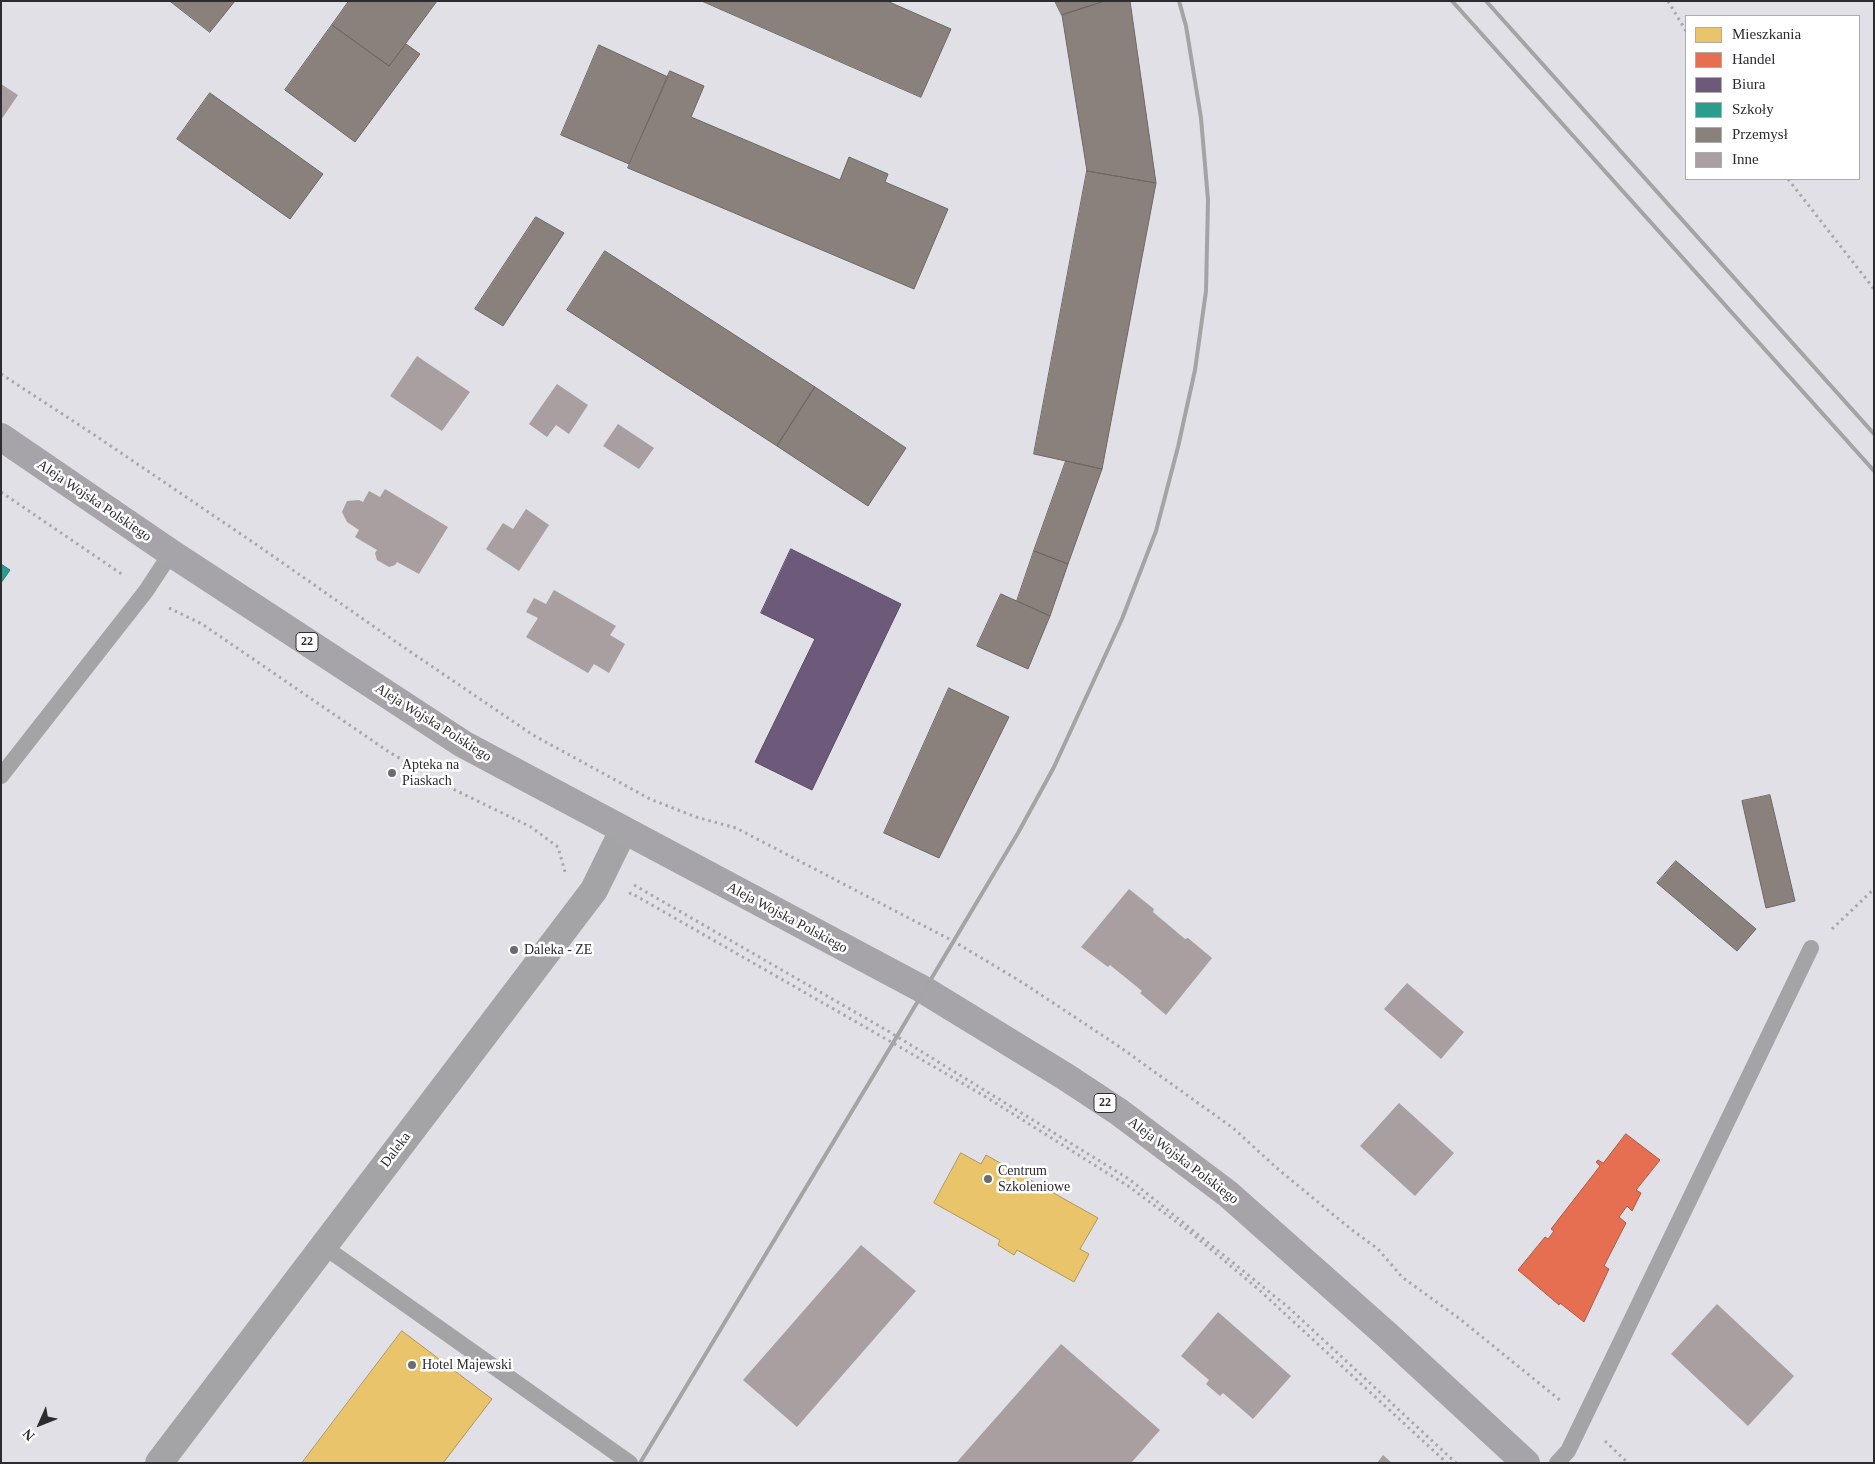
<!DOCTYPE html>
<meta charset="utf-8">
<style>
body{margin:0}
#map{position:relative;width:1875px;height:1464px;overflow:hidden;background:#e0e0e6;font-family:Georgia,serif}
canvas{display:block}
.frame{position:absolute;inset:0;border:2px solid #2c2c30;pointer-events:none}
.legend{position:absolute;left:1685px;top:15px;width:175px;height:165px;box-sizing:border-box;background:#fff;border:1px solid #ababac;margin:0;padding:6px 9px;list-style:none;font-size:15px;color:#2c2c30}
.legend li{display:flex;align-items:center;gap:10px;height:25px}
.legend b{width:25px;border:1px solid #ababac}
.north{position:absolute;left:15px;top:1399px;width:50px;height:50px;-webkit-text-stroke:4px #fff;paint-order:stroke;rotate:226deg;font-size:14px;font-weight:700;line-height:20px;text-align:center;color:#2c2c30}
.north::after{content:'';display:block;margin:auto;width:18px;height:22px;background:#2c2c30;clip-path:polygon(50% 0,100% 100%,50% 72%,0 100%)}
</style>
<div id="map">
<canvas width="1875" height="1464"></canvas>
<div class="frame"></div>
<ul class="legend">
<li><b style="height:14px;background:#e9c46a"></b>Mieszkania</li>
<li><b style="height:14px;background:#e76f51"></b>Handel</li>
<li><b style="height:14px;background:#6d597a"></b>Biura</li>
<li><b style="height:14px;background:#2a9d8f"></b>Szkoły</li>
<li><b style="height:14px;background:#8a817c"></b>Przemysł</li>
<li><b style="height:14px;background:#a99ea0"></b>Inne</li>
</ul>
<div class="north">N</div>
</div>
<script>
const ctx = document.querySelector('canvas').getContext('2d');
ctx.lineJoin = 'round';
function fill(path, color) {
  ctx.fillStyle = color;
  ctx.fill(path, 'evenodd');
}
function stroke(path, color, width, dash) {
  ctx.strokeStyle = color;
  ctx.lineWidth = width;
  ctx.lineCap = dash ? 'butt' : 'round';
  ctx.setLineDash(dash || []);
  ctx.stroke(path);
}
function write(font, color, halo, rows, align = 'center') {
  ctx.font = font + ' Georgia,serif';
  ctx.lineWidth = 5;
  ctx.setLineDash([]);
  ctx.textBaseline = 'middle';
  ctx.strokeStyle = halo;
  ctx.fillStyle = color;
  for (const [text, x, y, turn = 0] of rows) {
    ctx.save();
    ctx.translate(x, y);
    ctx.rotate((+turn || 0) * Math.PI / 180);
    ctx.textAlign = isNaN(turn) ? turn : align;
    if (halo) ctx.strokeText(text, 0, 0);
    ctx.fillText(text, 0, 0);
    ctx.restore();
  }
}
const homes = new Path2D(`
 M 961,1153 L 981,1164 L 986,1155 L 1098,1218 L 1080,1249 L 1089,1254 L 1074,1282 L 1017,1250 L 1014,1255 L 998,1245 L 1000,1240 L 934,1203 Z
 M 402,1331 L 492,1399 L 443,1463 L 302,1463 Z`);
fill(homes, '#e9c46a');
stroke(homes, '#b09659', 1);
const shops = new Path2D(`
 M 1626,1134 L 1660,1160 L 1636,1190 L 1641,1193 L 1632,1211 L 1627,1206 L 1619,1217 L 1626,1223 L 1604,1266 L 1609,1269 L 1584,1322 L 1560,1303 L 1559,1305 L 1518,1270 L 1545,1237 L 1548,1239 L 1554,1231 L 1551,1229 L 1600,1166 L 1596,1162 L 1598,1160 L 1603,1163 Z`);
fill(shops, '#e76f51');
stroke(shops, '#af5b47', 1);
const offices = new Path2D(`
 M 791,549 L 901,604 L 812,790 L 755,762 L 815,639 L 761,613 Z`);
fill(offices, '#6d597a');
stroke(offices, '#5a4c64', 1);
const schools = new Path2D(`
 M 1,564 L 10,570 L 1,583 Z`);
fill(schools, '#2a9d8f');
stroke(schools, '#2b7b72', 1);
const industry = new Path2D(`
 M 170,1 L 235,1 L 210,32 Z
 M 349,1 L 437,1 L 389,66 L 332,25 Z
 M 702,1 L 887,1 L 951,29 L 921,97 Z
 M 1055,1 L 1105,1 L 1062,15 Z
 M 1105,1 L 1130,1 L 1156,183 L 1087,171 L 1062,15 Z
 M 332,25 L 389,66 L 406,44 L 420,54 L 355,142 L 285,90 Z
 M 599,45 L 668,77 L 629,164 L 561,135 Z
 M 670,71 L 704,86 L 691,117 L 840,180 L 849,157 L 888,174 L 885,182 L 948,209 L 914,289 L 628,168 Z
 M 210,93 L 323,174 L 290,219 L 177,139 Z
 M 1087,171 L 1156,183 L 1102,469 L 1034,454 Z
 M 536,217 L 564,233 L 503,326 L 475,309 Z
 M 605,251 L 815,387 L 777,446 L 567,310 Z
 M 815,387 L 906,448 L 868,506 L 777,446 Z
 M 1066,461 L 1102,469 L 1068,564 L 1034,551 Z
 M 1034,551 L 1068,564 L 1050,616 L 1017,601 Z
 M 1001,594 L 1050,616 L 1028,669 L 977,646 Z
 M 949,688 L 1009,717 L 939,858 L 884,833 Z
 M 1770,795 L 1795,901 L 1766,908 L 1742,801 Z
 M 1676,861 L 1756,929 L 1737,951 L 1657,883 Z`);
fill(industry, '#8a817c');
stroke(industry, '#6e6865', 1);
fill(new Path2D(`
 M 1,84 L 18,95 L 1,120 Z
 M 417,356 L 470,392 L 442,431 L 390,396 Z
 M 557,384 L 588,405 L 569,434 L 556,425 L 547,437 L 529,424 Z
 M 618,424 L 654,448 L 639,469 L 603,446 Z
 M 385,489 L 448,527 L 419,574 L 397,562 L 395,565 L 389,567 L 377,560 L 375,553 L 377,550 L 355,537 L 359,530 L 347,522 L 342,512 L 347,501 L 359,500 L 363,502 L 369,491 L 380,497 Z
 M 526,509 L 549,525 L 519,571 L 486,549 L 503,523 L 513,529 Z
 M 554,590 L 616,626 L 610,635 L 625,644 L 609,673 L 594,664 L 588,673 L 526,637 L 538,618 L 526,612 L 534,598 L 546,604 Z
 M 1129,889 L 1154,909 L 1153,912 L 1185,939 L 1188,938 L 1212,958 L 1166,1015 L 1140,993 L 1142,991 L 1110,965 L 1108,967 L 1081,947 Z
 M 1407,983 L 1464,1032 L 1441,1059 L 1384,1009 Z
 M 1399,1103 L 1454,1153 L 1415,1196 L 1360,1146 Z
 M 861,1245 L 916,1291 L 797,1427 L 743,1380 Z
 M 1717,1304 L 1794,1376 L 1748,1426 L 1671,1354 Z
 M 1218,1312 L 1291,1376 L 1253,1419 L 1223,1393 L 1220,1396 L 1206,1384 L 1209,1380 L 1181,1356 Z
 M 1061,1344 L 1160,1430 L 1131,1463 L 956,1463 Z
 M 1383,1455 L 1392,1463 L 1377,1463 Z`), '#a99ea0');
stroke(new Path2D(`
 M 1668,1 L 1686,31
 M 1788,179 L 1874,289
 M 1,374 L 99,438 L 257,545 L 396,642 L 533,735 L 650,799 L 696,817 L 736,828 L 953,941 L 1020,981 L 1117,1045 L 1233,1128 L 1279,1170 L 1352,1230 L 1378,1249 L 1402,1277 L 1460,1319 L 1561,1401
 M 1,492 L 123,575
 M 169,608 L 202,624 L 389,752 L 455,790 L 531,827 L 558,847 L 565,872
 M 634,885 L 888,1031 L 1129,1179 L 1288,1307 L 1456,1463
 M 629,894 L 631,893 L 893,1043 L 986,1097 L 1128,1186 L 1190,1232 L 1257,1288 L 1447,1463
 M 1832,929 L 1874,889
 M 1605,1441 L 1628,1463`), '#a9a8aa', 3, [2.5, 4]);
stroke(new Path2D(`
 M 1,776 L 146,591 L 171,553
 M 323,1246 L 630,1463
 M 1557,1463 L 1568,1451 L 1811,948`), '#a4a3a5', 16);
stroke(new Path2D(`
 M 159,1463 L 594,890 L 623,831`), '#a4a3a5', 28);
stroke(new Path2D(`
 M 1,437 L 171,553 L 463,744 L 924,990 L 1066,1077 L 1119,1112 L 1228,1194 L 1387,1335 L 1526,1463`), '#a6a4a8', 28);
stroke(new Path2D(`
 M 1452,1 L 1874,471
 M 1486,1 L 1874,434
 M 640,1463 L 893,1043 L 1018,833 L 1054,767 L 1122,619 L 1156,531 L 1178,447 L 1195,370 L 1206,291 L 1208,200 L 1201,118 L 1186,26 L 1179,1`), '#a4a3a5', 4);
for (const [x, y, r, color] of [
 [392,773,5,"#6b6b70"],
 [514,950,5,"#6b6b70"],
 [988,1179,5,"#6b6b70"],
 [412,1365,5,"#6b6b70"]
]) {
  const dot = new Path2D();
  dot.arc(x, y, r, 0, 2 * Math.PI);
  ctx.fillStyle = color;
  ctx.fill(dot);
  stroke(dot, '#fff', 2);
}
for (const [x, y, w] of [
 [307,642,22],
 [1105,1103,22]
]) {
  const box = new Path2D();
  box.roundRect(x - w / 2, y - 9.5, w, 19, 4);
  ctx.fillStyle = '#fff';
  ctx.fill(box);
  stroke(box, '#2c2c30', 1);
}
write('bold 12px', '#2c2c30', null, [
 ["22",307,642],
 ["22",1105,1103]
]);
write('14px', '#2c2c30', '#fff', [
 ["Aleja Wojska Polskiego",94,501,34],
 ["Aleja Wojska Polskiego",433,723,32],
 ["Aleja Wojska Polskiego",787,918,28],
 ["Daleka",396,1150,-53],
 ["Aleja Wojska Polskiego",1183,1161,37]
]);
write('14px', '#2c2c30', '#fff', [
 ["Apteka na",402,765],
 ["Piaskach",402,781],
 ["Daleka - ZE",524,950],
 ["Centrum",998,1171],
 ["Szkoleniowe",998,1187],
 ["Hotel Majewski",422,1365]
], 'left');
</script>
